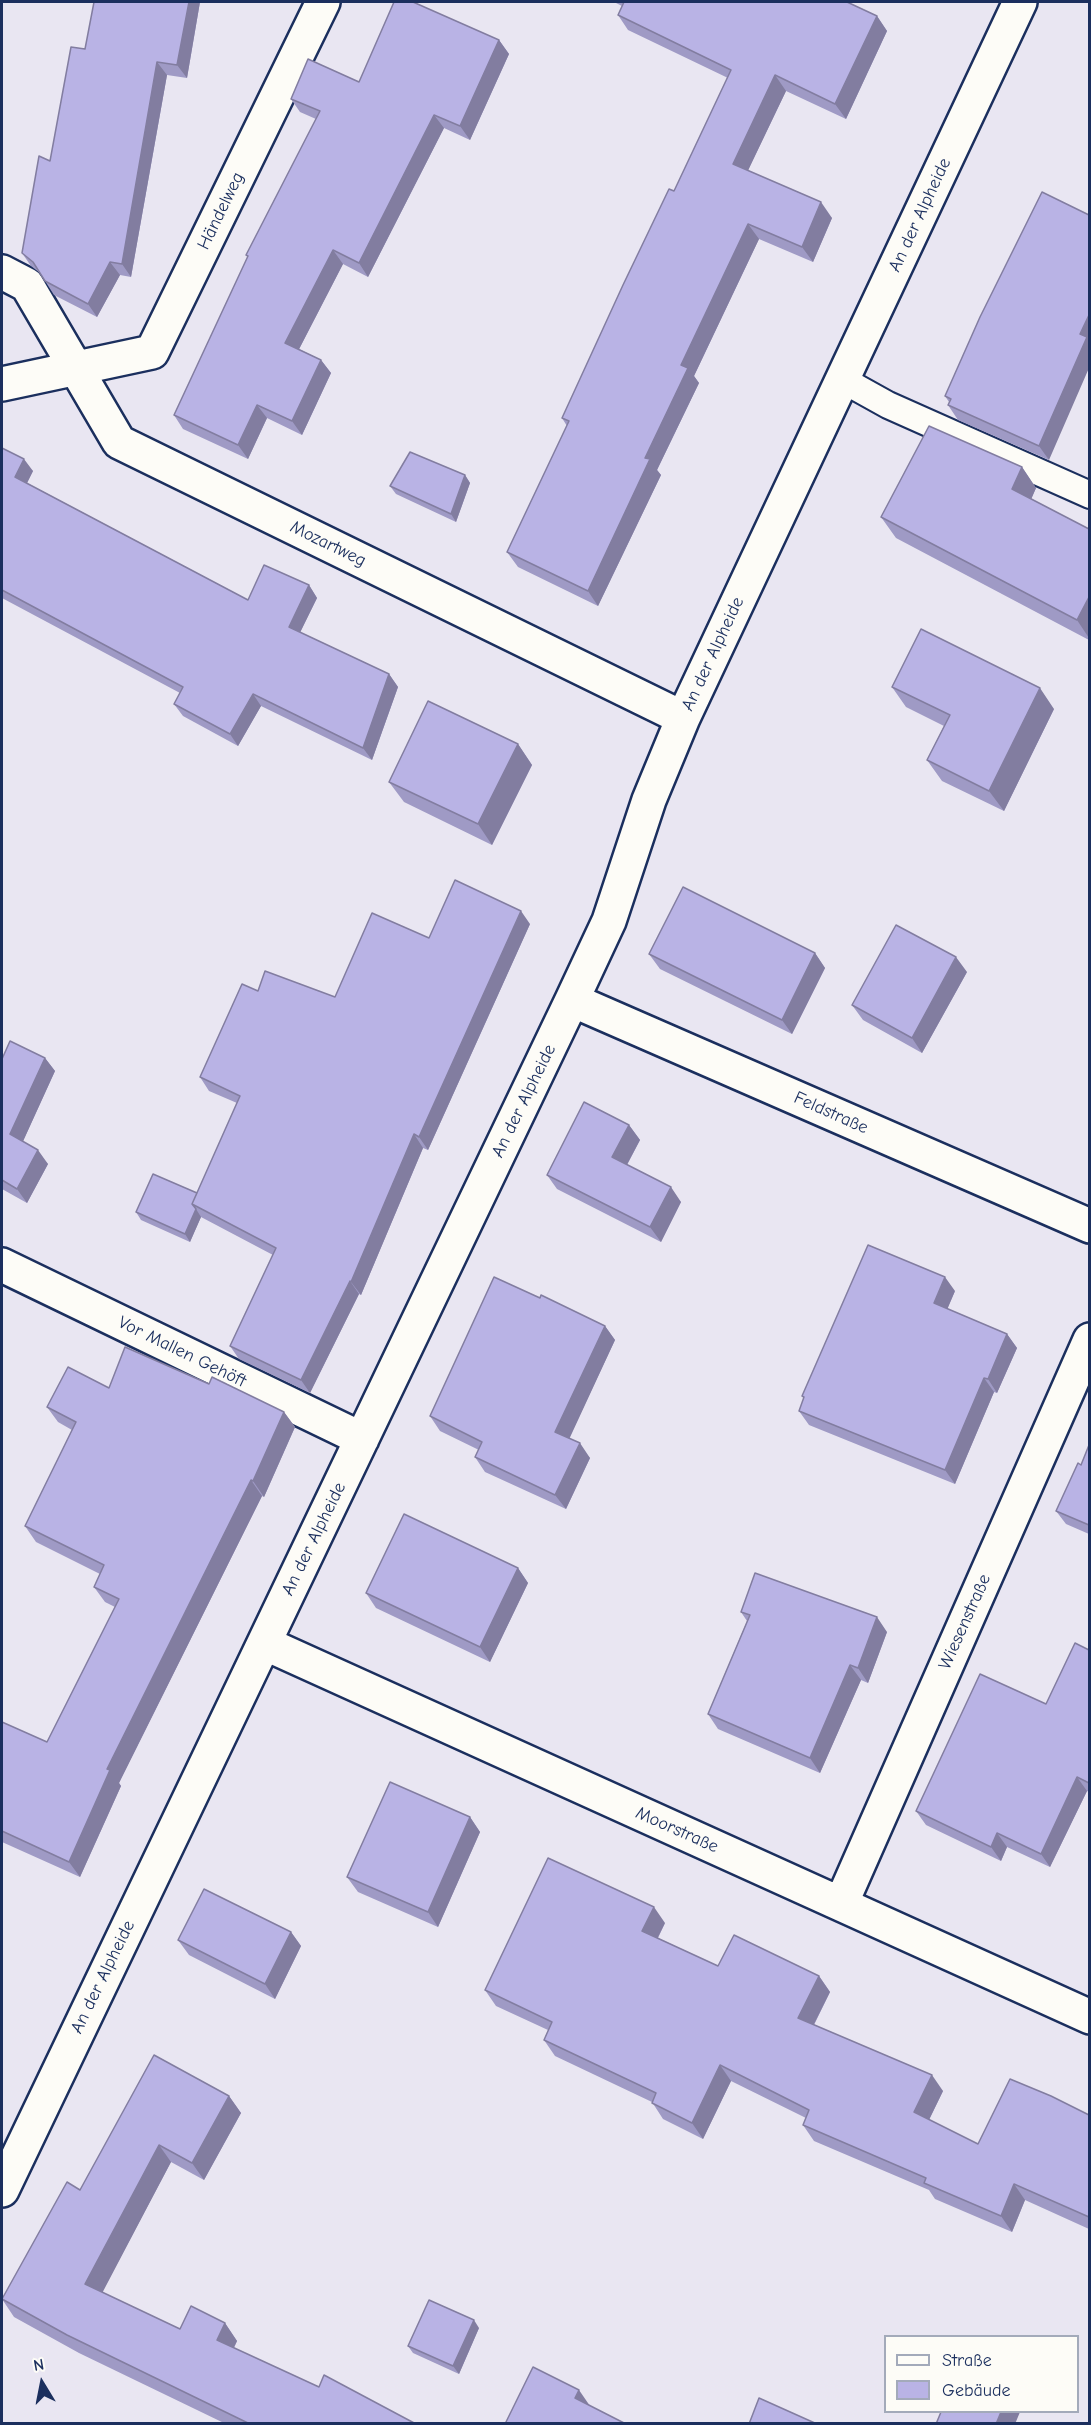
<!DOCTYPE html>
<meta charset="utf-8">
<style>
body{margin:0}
#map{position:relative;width:1091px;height:2425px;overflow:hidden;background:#e9e6f2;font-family:"Comic Neue",sans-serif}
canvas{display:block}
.frame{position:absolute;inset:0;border:3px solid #1b2f5e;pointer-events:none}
.legend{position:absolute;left:884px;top:2335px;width:195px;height:78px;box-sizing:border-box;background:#fdfcf7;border:2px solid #a3aaba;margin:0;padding:8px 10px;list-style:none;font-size:18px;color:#1b2f5e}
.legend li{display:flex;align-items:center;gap:12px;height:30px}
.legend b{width:30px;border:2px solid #a3aaba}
.north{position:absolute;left:12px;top:2353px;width:60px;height:60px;-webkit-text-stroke:4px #fdfcf7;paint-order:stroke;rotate:350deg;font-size:16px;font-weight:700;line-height:24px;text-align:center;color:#1b2f5e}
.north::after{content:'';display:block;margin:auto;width:21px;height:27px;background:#1b2f5e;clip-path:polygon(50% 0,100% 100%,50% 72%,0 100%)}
</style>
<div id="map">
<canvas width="1091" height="2425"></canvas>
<div class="frame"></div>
<ul class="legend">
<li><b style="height:8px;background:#fdfcf7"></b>Straße</li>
<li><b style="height:16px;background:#b9b3e5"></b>Gebäude</li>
</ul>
<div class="north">N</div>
</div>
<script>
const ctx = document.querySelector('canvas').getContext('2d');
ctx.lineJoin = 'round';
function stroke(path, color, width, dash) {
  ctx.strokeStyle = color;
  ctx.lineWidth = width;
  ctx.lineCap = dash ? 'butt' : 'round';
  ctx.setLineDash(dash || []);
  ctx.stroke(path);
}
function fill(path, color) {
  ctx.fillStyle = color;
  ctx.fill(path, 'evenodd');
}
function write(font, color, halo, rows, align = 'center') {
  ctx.font = font + ' "Comic Neue",sans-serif';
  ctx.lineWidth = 6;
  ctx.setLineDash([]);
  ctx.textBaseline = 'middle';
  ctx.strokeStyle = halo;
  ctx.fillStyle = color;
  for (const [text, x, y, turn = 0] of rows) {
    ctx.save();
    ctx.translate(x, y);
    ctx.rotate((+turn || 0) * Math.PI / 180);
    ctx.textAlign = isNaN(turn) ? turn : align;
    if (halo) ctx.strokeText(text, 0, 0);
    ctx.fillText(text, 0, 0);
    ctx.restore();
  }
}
const service = new Path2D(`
 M 843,380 L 888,405 L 1090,495`);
const minor = new Path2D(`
 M 2,272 L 27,285 L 119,442 L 683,718
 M 2,384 L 152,352 L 323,2
 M 572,1000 L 1090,1226
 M 2,1265 L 362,1439
 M 264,1643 L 1090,2017
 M 841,1904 L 1090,1340
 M 2,2190 L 572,1000 L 609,921 L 649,800 L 683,718 L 1020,2`);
stroke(service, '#1b2f5e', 30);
stroke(minor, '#1b2f5e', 38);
stroke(service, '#fdfcf7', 26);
stroke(minor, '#fdfcf7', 33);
fill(new Path2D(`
 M 200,2 L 187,78 L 167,75 L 131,277 L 120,275 L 97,317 L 54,295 L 40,273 L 31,266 L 22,253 L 85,49 Z
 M 614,2 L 847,2 L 877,16 L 887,31 L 846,119 L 786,91 L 748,170 L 832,218 L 813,262 L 759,239 L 694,376 L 699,383 L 657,470 L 661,475 L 598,606 L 518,567 L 507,552 L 567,426 L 562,418 L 674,191 L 728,78 L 628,30 L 618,15 L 622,6 Z
 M 499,40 L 509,54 L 470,140 L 444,128 L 368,277 L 343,264 L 299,349 L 321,360 L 331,373 L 302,435 L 267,418 L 248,459 L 183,429 L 174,415 L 248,257 L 246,255 L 316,119 L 300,112 L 291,99 L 359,82 Z
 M 980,317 L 1049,460 L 958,420 L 948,405 L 949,402 L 945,396 Z
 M 2,448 L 33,471 L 27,483 L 248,600 L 309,585 L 317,598 L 300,632 L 389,674 L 398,687 L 372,760 L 261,706 L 238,746 L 183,716 L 174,704 L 180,693 L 2,598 Z
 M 1022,467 L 1036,488 L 1031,499 L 1089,529 L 1089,640 L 896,538 L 881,517 Z
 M 465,475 L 470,483 L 456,522 L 396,494 L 390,486 Z
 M 892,687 L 1054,709 L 1004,811 L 942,781 L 927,760 L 944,726 L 906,707 Z
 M 518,744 L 532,765 L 492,845 L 404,802 L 389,782 Z
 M 530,924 L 428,1150 L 423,1148 L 361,1295 L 359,1294 L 310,1393 L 239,1359 L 230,1346 L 273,1255 L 201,1217 L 190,1242 L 141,1220 L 136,1212 L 197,1193 L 237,1103 L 209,1091 L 200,1077 L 258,991 L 335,997 L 429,938 Z
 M 815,953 L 825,968 L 792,1034 L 660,969 L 649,954 Z
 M 967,972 L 922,1053 L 863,1020 L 852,1005 Z
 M 45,1058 L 55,1071 L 23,1141 L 48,1164 L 27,1203 L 2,1189 L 2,1059 Z
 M 629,1125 L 640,1140 L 627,1165 L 681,1202 L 661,1242 L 557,1189 L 547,1175 Z
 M 955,1291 L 947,1309 L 1007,1334 L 1017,1348 L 997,1393 L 994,1392 L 955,1484 L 809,1425 L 799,1411 L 804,1399 L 802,1396 Z
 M 540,1298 L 605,1326 L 615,1340 L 569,1438 L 590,1458 L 566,1509 L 485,1472 L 475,1457 L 479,1450 L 440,1431 L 430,1416 Z
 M 209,1384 L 284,1412 L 295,1427 L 264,1497 L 262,1496 L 119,1783 L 121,1786 L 80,1877 L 2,1842 L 2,1722 L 47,1742 L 115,1607 L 105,1602 L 94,1587 L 100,1574 L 36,1542 L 25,1526 L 72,1430 L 58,1422 L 47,1407 L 109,1388 Z
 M 1089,1445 L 1089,1534 L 1066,1524 L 1056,1511 L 1081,1465 Z
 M 518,1568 L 528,1583 L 490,1662 L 376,1608 L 366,1593 Z
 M 741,1612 L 887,1632 L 868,1683 L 861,1680 L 820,1773 L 718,1729 L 708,1714 L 747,1621 Z
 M 1089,1650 L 1089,1792 L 1087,1791 L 1050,1867 L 1007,1847 L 1001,1861 L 926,1825 L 916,1811 L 1046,1704 Z
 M 470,1817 L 480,1832 L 438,1927 L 358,1892 L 347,1877 Z
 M 665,1923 L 658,1938 L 718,1966 L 819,1976 L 830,1992 L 814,2025 L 943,2091 L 929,2120 L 978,2144 L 1089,2115 L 1089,2229 L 1025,2200 L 1012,2232 L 935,2199 L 929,2190 L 814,2141 L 803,2125 L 806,2118 L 731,2081 L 703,2139 L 663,2119 L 652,2102 L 555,2056 L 544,2040 L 548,2030 L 496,2006 L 485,1990 Z
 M 291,1932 L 301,1946 L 275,1999 L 189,1955 L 178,1940 Z
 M 229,2096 L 241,2113 L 204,2180 L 171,2162 L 102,2292 L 180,2329 L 225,2323 L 237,2341 L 234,2348 L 319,2387 L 416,2424 L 226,2424 L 79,2353 L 14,2317 L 2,2299 L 80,2190 Z
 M 479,2328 L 459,2374 L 413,2353 L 408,2346 Z`), '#9f9ac5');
fill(new Path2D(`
 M 189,2 L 200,2 L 187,78 L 177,65 Z
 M 877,16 L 887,31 L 846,119 L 835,104 Z
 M 499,40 L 509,54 L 470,140 L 460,126 Z
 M 157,62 L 167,75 L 131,277 L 122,264 Z
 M 775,75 L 786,91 L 744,179 L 733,164 Z
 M 434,115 L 444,128 L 368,277 L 359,263 Z
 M 821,202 L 832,218 L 813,262 L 802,247 Z
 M 748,224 L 759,239 L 694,376 L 699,383 L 657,470 L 661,475 L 598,606 L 588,591 L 645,458 L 681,365 Z
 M 333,250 L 343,264 L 295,357 L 285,343 Z
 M 110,262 L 120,275 L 97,317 L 88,304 Z
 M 1089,315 L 1089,368 L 1049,460 L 1039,446 L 1080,334 Z
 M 321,360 L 331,373 L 302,435 L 292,421 Z
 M 257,405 L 267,418 L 248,459 L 238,445 Z
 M 24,459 L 33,471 L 24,489 L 15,477 Z
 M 1022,467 L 1036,488 L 1027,509 L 1012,489 Z
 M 465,475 L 470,483 L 456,522 L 451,514 Z
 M 309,585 L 317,598 L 297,639 L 289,627 Z
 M 1089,597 L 1089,638 L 1077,620 Z
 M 389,674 L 398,687 L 372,760 L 363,748 Z
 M 1040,688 L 1054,709 L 1004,811 L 989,791 Z
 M 253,694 L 261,706 L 238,746 L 230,734 Z
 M 518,744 L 532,765 L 492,845 L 478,824 Z
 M 521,911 L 530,924 L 428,1150 L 419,1137 Z
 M 815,953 L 825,968 L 792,1034 L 782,1020 Z
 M 956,957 L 967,972 L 922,1053 L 912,1038 Z
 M 45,1058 L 55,1071 L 20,1148 L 10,1134 Z
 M 629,1125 L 640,1140 L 623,1172 L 612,1157 Z
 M 414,1134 L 423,1148 L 361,1295 L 351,1282 Z
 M 38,1150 L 48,1164 L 27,1203 L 17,1189 Z
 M 671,1187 L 681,1202 L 661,1242 L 650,1227 Z
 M 196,1209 L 201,1217 L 190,1242 L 185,1234 Z
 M 945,1277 L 955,1291 L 944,1317 L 934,1303 Z
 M 350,1281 L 359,1294 L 310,1393 L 301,1380 Z
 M 605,1326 L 615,1340 L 566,1446 L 555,1432 Z
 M 1007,1334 L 1017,1348 L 997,1393 L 988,1379 Z
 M 984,1378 L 994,1392 L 955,1484 L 945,1470 Z
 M 284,1412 L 295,1427 L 264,1497 L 253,1481 Z
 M 580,1443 L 590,1458 L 566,1509 L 555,1495 Z
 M 251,1480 L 262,1496 L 119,1783 L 121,1786 L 80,1877 L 69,1862 L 107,1769 Z
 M 518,1568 L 528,1583 L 490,1662 L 480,1647 Z
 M 877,1617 L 887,1632 L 868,1683 L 858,1668 Z
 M 850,1665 L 861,1680 L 820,1773 L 810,1758 Z
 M 1077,1777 L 1087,1791 L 1050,1867 L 1041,1854 Z
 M 470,1817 L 480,1832 L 438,1927 L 428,1912 Z
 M 997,1833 L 1007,1847 L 1001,1861 L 991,1847 Z
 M 654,1907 L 665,1923 L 653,1947 L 642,1931 Z
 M 291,1932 L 301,1946 L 275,1999 L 265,1984 Z
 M 819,1976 L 830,1992 L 809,2034 L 798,2018 Z
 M 720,2065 L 731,2081 L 703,2139 L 692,2123 Z
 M 932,2075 L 943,2091 L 925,2128 L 914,2112 Z
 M 229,2096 L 241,2113 L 204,2180 L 192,2163 Z
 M 159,2145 L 171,2162 L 98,2301 L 85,2284 Z
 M 1014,2184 L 1025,2200 L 1012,2232 L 1001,2216 Z
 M 474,2320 L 479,2328 L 459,2374 L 453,2366 Z
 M 225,2323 L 237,2341 L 229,2357 L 217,2340 Z
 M 579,2390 L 590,2406 L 575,2398 Z
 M 1001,2412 L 1020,2412 L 1015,2424 L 996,2424 Z`), '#827da0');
const building = new Path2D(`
 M 94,2 L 189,2 L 177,65 L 157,62 L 122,264 L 110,262 L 88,304 L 45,281 L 33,262 L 22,253 L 39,156 L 50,161 L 71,47 L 85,49 Z
 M 394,2 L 413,2 L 499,40 L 460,126 L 434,115 L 359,263 L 333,250 L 285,343 L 321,360 L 292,421 L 257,405 L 238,445 L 174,415 L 248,256 L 246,255 L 320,111 L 291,99 L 308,59 L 359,82 Z
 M 624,2 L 847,2 L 877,16 L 835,104 L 775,75 L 733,164 L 821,202 L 802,247 L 748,224 L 681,365 L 688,368 L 645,458 L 650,459 L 588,591 L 507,552 L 569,421 L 562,418 L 623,285 L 669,189 L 674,191 L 731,70 L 618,15 Z
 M 1042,192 L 1089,215 L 1089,315 L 1080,334 L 1087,337 L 1039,446 L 948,405 L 951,399 L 945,396 L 980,317 Z
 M 929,426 L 1022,467 L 1012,489 L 1089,529 L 1089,597 L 1077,620 L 881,517 Z
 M 2,448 L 24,459 L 15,477 L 248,600 L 264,565 L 309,585 L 289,627 L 389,674 L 363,748 L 253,694 L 230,734 L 174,704 L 183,687 L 2,590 Z
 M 410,452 L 465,475 L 451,514 L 390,486 Z
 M 921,629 L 1040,688 L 989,791 L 927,760 L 950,715 L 892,687 Z
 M 428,701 L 518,744 L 478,824 L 389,782 Z
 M 455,880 L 521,911 L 419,1137 L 414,1134 L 351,1282 L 350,1281 L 301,1380 L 230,1346 L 276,1248 L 192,1204 L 240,1096 L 200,1077 L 242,984 L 258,991 L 265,971 L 335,997 L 372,913 L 429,938 Z
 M 683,887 L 815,953 L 782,1020 L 649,954 Z
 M 896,925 L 956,957 L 912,1038 L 852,1005 Z
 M 10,1041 L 45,1058 L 10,1134 L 38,1150 L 17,1189 L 2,1180 L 2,1059 Z
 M 584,1102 L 629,1125 L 612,1157 L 671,1187 L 650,1227 L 547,1175 Z
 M 153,1174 L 197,1193 L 192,1204 L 196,1209 L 185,1234 L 136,1212 Z
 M 868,1245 L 945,1277 L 934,1303 L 1007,1334 L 988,1379 L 984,1378 L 945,1470 L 799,1411 L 804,1397 L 802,1396 Z
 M 494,1277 L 540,1298 L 541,1295 L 605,1326 L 555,1432 L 580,1443 L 555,1495 L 475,1457 L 482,1442 L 430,1416 Z
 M 125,1347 L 209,1384 L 212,1377 L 284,1412 L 253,1481 L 251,1480 L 107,1769 L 110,1770 L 69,1862 L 2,1831 L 2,1722 L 47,1742 L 119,1599 L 94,1587 L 104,1565 L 25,1526 L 76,1422 L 47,1407 L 68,1367 L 109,1388 Z
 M 1089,1445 L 1089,1525 L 1056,1511 L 1078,1463 L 1081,1465 Z
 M 404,1514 L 518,1568 L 480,1647 L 366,1593 Z
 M 755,1573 L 877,1617 L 858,1668 L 850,1665 L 810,1758 L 708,1714 L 750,1615 L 741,1612 Z
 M 1075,1643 L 1089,1650 L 1089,1783 L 1077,1777 L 1041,1854 L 997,1833 L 991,1847 L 916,1811 L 980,1674 L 1046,1704 Z
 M 390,1782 L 470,1817 L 428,1912 L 347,1877 Z
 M 548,1858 L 654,1907 L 642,1931 L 718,1966 L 734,1935 L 819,1976 L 798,2018 L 932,2075 L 914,2112 L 978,2144 L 1010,2079 L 1051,2096 L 1089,2115 L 1089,2217 L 1014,2184 L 1001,2216 L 924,2183 L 926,2178 L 803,2125 L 809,2110 L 720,2065 L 692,2123 L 652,2103 L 656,2093 L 544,2040 L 552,2022 L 485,1990 Z
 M 204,1889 L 291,1932 L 265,1984 L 178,1940 Z
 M 154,2055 L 229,2096 L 192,2163 L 159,2145 L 85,2284 L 180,2329 L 191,2306 L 225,2323 L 217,2340 L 319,2387 L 324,2375 L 416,2424 L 250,2424 L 67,2335 L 2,2299 L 67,2182 L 80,2190 Z
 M 429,2300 L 474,2320 L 453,2366 L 408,2346 Z
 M 533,2367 L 579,2390 L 575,2398 L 626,2424 L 505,2424 Z
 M 759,2398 L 817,2424 L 749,2424 Z
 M 941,2412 L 1001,2412 L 996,2424 L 936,2424 Z`);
fill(building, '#b9b3e5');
stroke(building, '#827da0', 1.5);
write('18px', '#1b2f5e', '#fdfcf7', [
 ["Händelweg",221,211,-64],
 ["An der Alpheide",920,215,-65],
 ["Mozartweg",328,544,26],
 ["An der Alpheide",713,654,-65],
 ["An der Alpheide",524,1101,-64],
 ["Feldstraße",831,1113,24],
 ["Vor Mallen Gehöft",182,1352,26],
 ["An der Alpheide",314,1539,-64],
 ["Wiesenstraße",965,1622,-66],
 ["Moorstraße",677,1830,24],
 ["An der Alpheide",103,1977,-64]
]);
</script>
